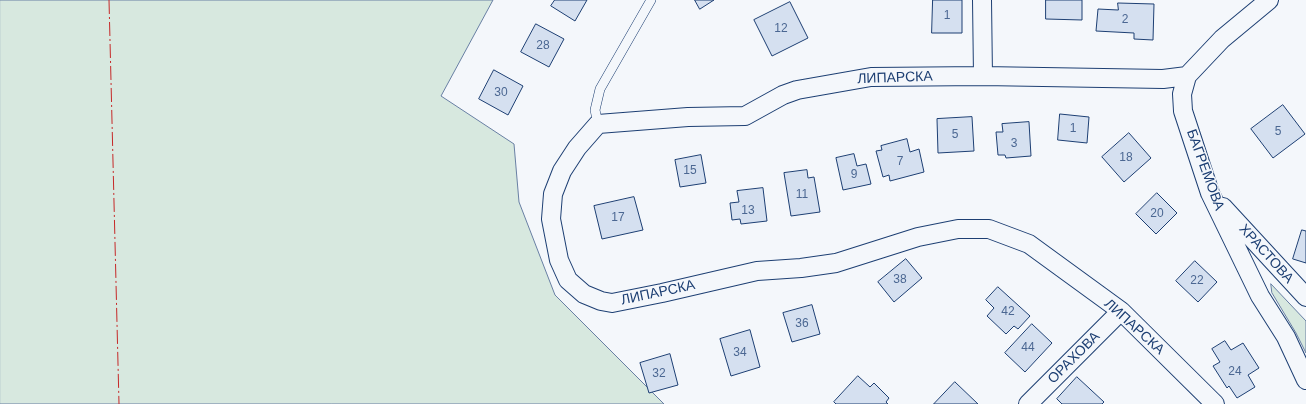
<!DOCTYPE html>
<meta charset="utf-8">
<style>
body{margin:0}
canvas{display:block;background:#f4f7fb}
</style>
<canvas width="1306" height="404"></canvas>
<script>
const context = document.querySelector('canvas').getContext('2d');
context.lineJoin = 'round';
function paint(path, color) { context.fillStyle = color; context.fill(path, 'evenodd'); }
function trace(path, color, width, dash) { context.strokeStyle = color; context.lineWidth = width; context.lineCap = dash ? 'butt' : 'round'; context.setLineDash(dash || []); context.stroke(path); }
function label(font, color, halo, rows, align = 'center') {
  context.font = font + ' Arial,sans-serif'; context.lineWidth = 3; context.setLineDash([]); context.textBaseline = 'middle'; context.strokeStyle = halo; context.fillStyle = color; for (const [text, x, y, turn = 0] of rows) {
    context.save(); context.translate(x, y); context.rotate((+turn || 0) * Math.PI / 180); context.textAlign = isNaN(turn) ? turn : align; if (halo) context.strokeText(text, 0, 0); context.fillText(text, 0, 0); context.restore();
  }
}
const green = new Path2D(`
 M0,0H493L441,96L514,144L519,202L555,295L664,404H0Z
 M1271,284L1306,321V353L1296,333L1272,293Z`);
paint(green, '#d7e8df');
trace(green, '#687fa3', 1);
const building = new Path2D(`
 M555,0H587L575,21L551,6Z
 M695,0H714L700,9Z
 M933,0H962V33H932Z
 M1046,0H1082V20L1046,19Z
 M790,2L808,38L772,56L754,20Z
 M1118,3L1154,4L1153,40L1134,39V33L1096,31L1098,9L1118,10Z
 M536,24L564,39L549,67L521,52Z
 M494,70L523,86L508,115L479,99Z
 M1283,105L1305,134L1273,158L1251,129Z
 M1060,114L1089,117L1087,143L1058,140Z
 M972,117L974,151L938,153L937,119Z
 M1029,122L1031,156L1006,158L1005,155H998L996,132H1003L1002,124Z
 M1129,133L1151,158L1124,182L1102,157Z
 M907,139L910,152L919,149L924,172L890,181L889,175L883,177L876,151L882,150L881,146Z
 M854,154L857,166L866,164L871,184L843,190L836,158Z
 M701,155L706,183L680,187L675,160Z
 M807,170L808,178L814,177L820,212L791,216L784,173Z
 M763,188L767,221L741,224L740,219L732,220L730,203L739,202L737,191Z
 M1157,193L1177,213L1156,234L1136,214Z
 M634,197L643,230L602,239L594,206Z
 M1302,230L1306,231V263L1293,259Z
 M906,259L922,278L894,302L878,282Z
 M1195,261L1217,282L1198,302L1176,281Z
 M998,287L1030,316L1018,329L1014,326L1006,334L987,316L994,308L986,300Z
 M812,305L820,334L792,342L783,313Z
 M1032,324L1052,343L1025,372L1005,353Z
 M750,330L760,367L731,376L720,339Z
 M1225,341L1231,350L1243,343L1259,368L1248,375L1255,387L1237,398L1229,386L1227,388L1213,366L1220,362L1212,349Z
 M670,354L678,385L649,393L640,363Z
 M858,376L870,387L874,383L889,398L886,402L888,404H836L834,402Z
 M1077,377L1104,402L1102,404H1062L1057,399Z
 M955,382L978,404H934Z`);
paint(building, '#d5e0f0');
trace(building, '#1d3f73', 1);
const service = new Path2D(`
 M598,124L595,110L600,89L651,0`);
const minor = new Path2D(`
 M982,0L983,76
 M1269,0L1222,39L1187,76L1182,94L1183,111L1210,193L1260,296L1286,337L1306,380
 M1187,76L1163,79L983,76L871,77L797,90L783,95L745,116L688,117L598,124L577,148L562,171L553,194L551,219L559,260L568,280L584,294L601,301L612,303L662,293L757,271L801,268L836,263L918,237L958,229H989L1029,244L1121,311L1215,404
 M1223,207L1306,297
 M1028,404L1121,311`);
trace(service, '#1d3f73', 10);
trace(minor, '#1d3f73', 20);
trace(service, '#f4f7fb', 9);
trace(minor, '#f4f7fb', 18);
trace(new Path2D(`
 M109,0L119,404`), '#c62828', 1, [14, 3, 2, 3]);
label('12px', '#4b6792', null, [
 ["1",947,16],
 ["2",1125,20],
 ["12",781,29],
 ["28",543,46],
 ["30",501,93],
 ["1",1073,129],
 ["5",1278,132],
 ["5",955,135],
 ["3",1014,144],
 ["18",1126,158],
 ["7",900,162],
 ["15",690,171],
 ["9",854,175],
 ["11",802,195],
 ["13",748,211],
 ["20",1157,214],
 ["17",618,218],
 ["38",900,280],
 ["22",1197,281],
 ["42",1008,312],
 ["36",802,324],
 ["44",1028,348],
 ["34",740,353],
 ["24",1235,372],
 ["32",659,374]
]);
label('14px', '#1d3f73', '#f4f7fb', [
 ["ЛИПАРСКА",895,78,-2],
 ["БАГРЕМОВА",1205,170,70],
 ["ХРАСТОВА",1266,254,48],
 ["ЛИПАРСКА",658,293,-12],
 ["ЛИПАРСКА",1134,327,42],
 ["ОРАХОВА",1074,358,-45]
]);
</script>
